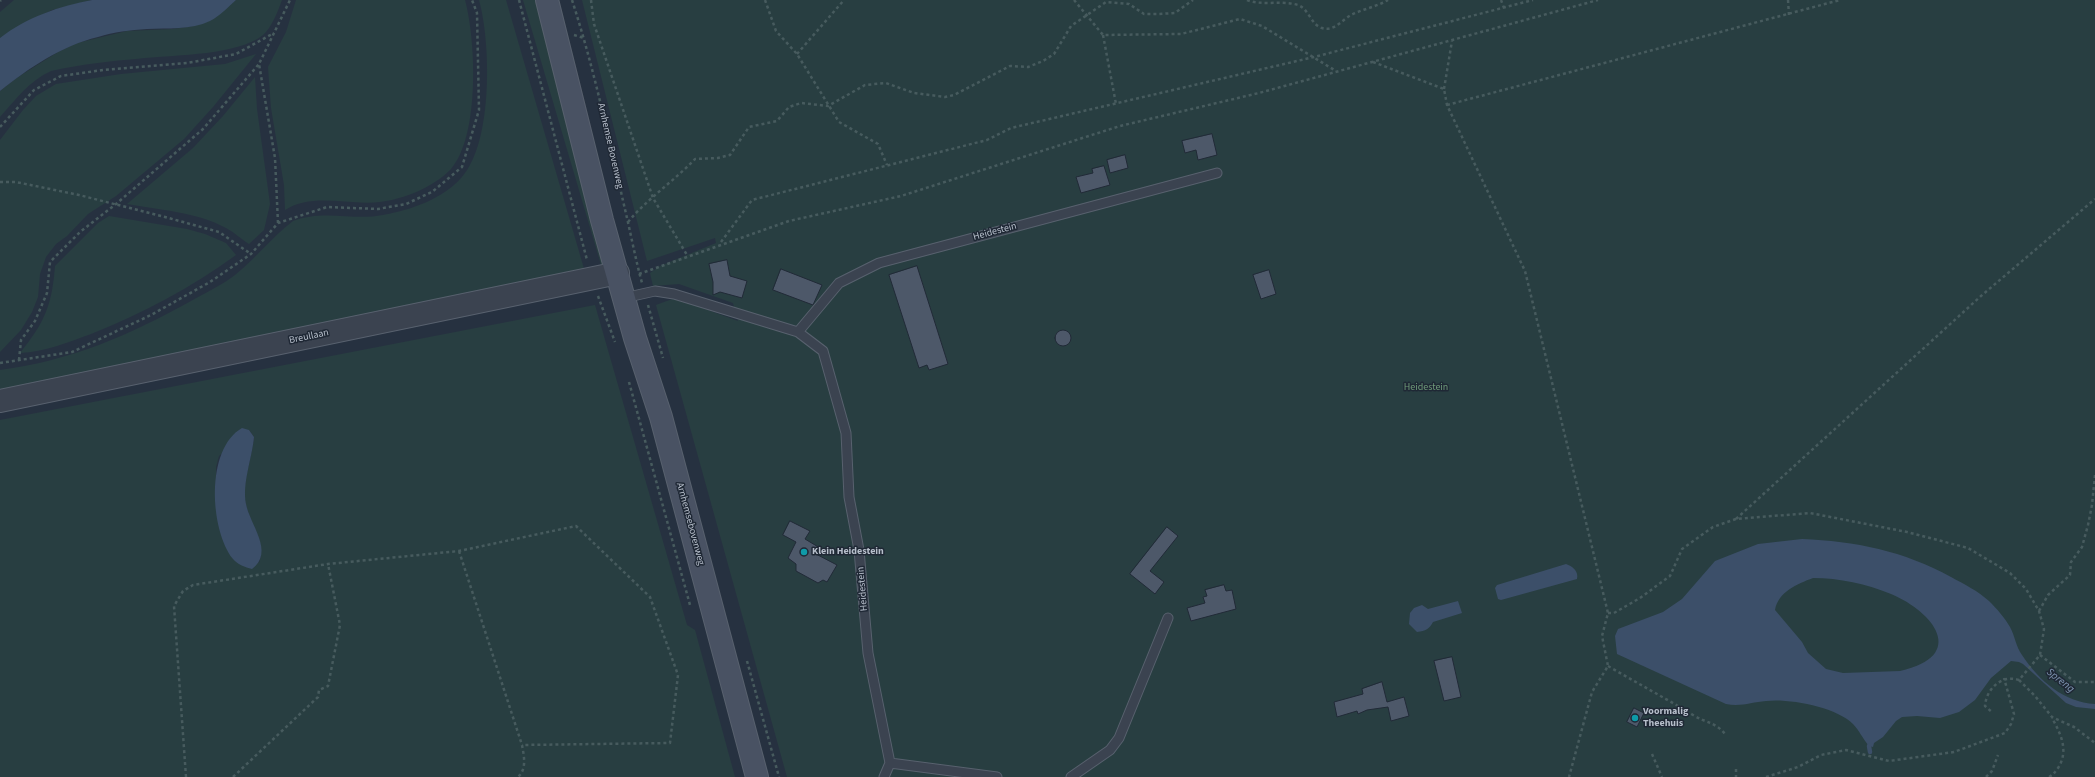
<!DOCTYPE html>
<style>
body{margin:0}
canvas{display:block;background:#263140}
</style>
<canvas width="2095" height="777"></canvas>
<script>
const context = document.querySelector('canvas').getContext('2d');
context.lineJoin = 'round';
function paint(path, color) { context.fillStyle = color; context.fill(path, 'evenodd'); }
function trace(path, color, width, dash) { context.strokeStyle = color; context.lineWidth = width; context.lineCap = dash ? 'butt' : 'round'; context.setLineDash(dash || []); context.stroke(path); }
function label(font, color, halo, rows, align = 'center') {
  context.font = font + ' "Source Sans 3",sans-serif'; context.lineWidth = 3; context.setLineDash([]); context.textBaseline = 'middle'; context.strokeStyle = halo; context.fillStyle = color; for (const [text, x, y, turn = 0] of rows) {
    context.save(); context.translate(x, y); context.rotate((+turn || 0) * Math.PI / 180); context.textAlign = isNaN(turn) ? turn : align; if (halo) context.strokeText(text, 0, 0); context.fillText(text, 0, 0); context.restore();
  }
}
paint(new Path2D(`
 M14,0H92L52,10L0,38V12Z
 M236,0H282C278,11 272,27 263,35C239,55 176,55 145,58C113,61 82,64 51,71C29,81 16,99 0,117V91L15,79L58,52L77,43L127,31L172,29L193,26L209,21Z
 M296,0H465C476,40 480,136 451,169C434,187 404,199 380,202C349,206 313,192 285,210L284,185L271,108L268,67L286,32Z
 M479,0H506L587,279L0,396V370C70,361 130,335 191,301C205,293 222,285 235,275C256,258 272,237 293,221C324,209 353,221 383,215C411,210 443,199 462,177C493,142 491,43 479,0Z
 M523,0H535L613,270L604,275Z
 M582,0H2095V777H787L656,305L675,298L738,321L733,303L679,284L653,286L650,273L660,266L716,243L715,238L647,261Z
 M256,54L213,107L184,139L116,196L88,214L67,236L56,244L46,257L40,274L38,297L32,312L21,330L0,352V140L23,110L36,96L56,84L121,74L225,64Z
 M255,77L257,109L270,204L264,230L249,244C241,239 234,232 226,228C197,212 159,210 127,204L193,148L223,116Z
 M109,216L187,229L205,234L226,243L236,255C191,288 143,313 91,334C69,342 44,352 20,353C45,322 52,305 55,266L98,223Z
 M595,305L687,625L695,630L735,777H0V420ZM249,430L254,437C252,459 241,483 246,505C250,525 267,542 259,563L217,513L216,467L219,456Z`), '#283e41');
paint(new Path2D(`
 M92,0H236C228,7 220,16 210,21C191,30 167,28 147,29C130,30 114,32 98,37C61,46 29,68 0,91V38C27,17 60,6 92,0Z
 M242,428L249,430L254,437C252,459 242,483 246,504C250,525 275,552 252,569C245,567 238,565 233,559C210,530 205,449 242,428Z
 M1802,539C1855,541 1904,551 1951,577C1964,584 1978,591 1989,601C1997,609 2005,618 2010,627C2015,636 2016,647 2022,655C2039,681 2064,702 2095,704V709L2076,707L2066,703L2023,664L2019,662L2011,661L1991,678L1975,700L1959,712L1940,718L1917,716L1902,717L1896,721L1883,737L1874,743L1873,747L1869,746C1863,739 1859,730 1853,724C1837,707 1788,698 1766,701C1752,702 1741,707 1726,704L1617,654L1615,636L1618,629L1663,612L1682,599L1715,561L1758,544ZM1813,578C1839,578 1867,584 1891,594C1934,612 1968,656 1900,671L1843,673L1826,669L1808,653L1802,642L1775,610C1778,592 1797,584 1813,578Z
 M1566,564C1572,566 1579,571 1577,579L1501,600L1498,599L1495,588L1497,585Z
 M1458,601L1462,613L1433,622C1429,629 1426,631 1417,632L1409,624L1410,613L1414,608L1422,605L1428,609Z`), '#3c4f69');
trace(new Path2D(`
 M1869,746L1870,752`), '#3c4f69', 4.5);
const building = new Path2D(`
 M1212,134L1217,155L1198,160L1196,150L1185,153L1182,141Z
 M1125,155L1128,168L1110,173L1107,160Z
 M1104,166L1110,185L1081,193L1076,177L1093,173L1092,169Z
 M727,260L730,276L747,281L742,298L720,292L713,295V282L709,264Z
 M917,266L948,364L929,370L927,365L919,368L889,275Z
 M781,269L822,285L813,305L773,290Z
 M1269,270L1276,294L1261,299L1253,275Z
 M1055 338a8 8 0 1 1 16 0a8 8 0 1 1-16 0Z
 M790,521L810,531L805,539L820,548L816,554L837,565L827,582L823,580L818,583L796,571V564L788,558L796,542L783,535Z
 M1167,527L1178,536L1150,571L1164,582L1155,594L1130,574Z
 M1224,585L1226,591L1232,590L1236,609L1191,621L1187,608L1205,603L1203,597L1207,596L1205,590Z
 M1452,657L1461,697L1444,701L1434,661Z
 M1382,682L1387,702L1404,697L1409,716L1391,721L1388,707L1367,710L1358,714L1357,711L1337,717L1334,702L1363,694L1362,689Z
 M1634,708L1644,713L1637,727L1627,722Z`);
paint(building, '#4d5869');
trace(building, '#212a37', 1);
const service = new Path2D(`
 M624,298L655,291L674,294L798,332L823,351L846,433L849,497L859,550L868,653L890,763L884,777
 M798,332L839,283L879,263L1217,173
 M890,763L997,777
 M1071,777L1110,750L1119,738L1168,618`);
const tertiary = new Path2D(`
 M0,401L618,273`);
const secondary = new Path2D(`
 M547,0L602,220L635,338L661,417L757,777`);
trace(service, '#58616e', 11);
trace(tertiary, '#58616e', 24);
trace(secondary, '#58616e', 24);
trace(new Path2D(`
 M519,0L587,260
 M572,0C595,71 610,145 627,218C632,240 636,261 642,283
 M591,0L594,24L653,198L687,255
 M765,0L776,31L797,54L839,122L878,144L887,165
 M1074,0L1103,35L1181,34L1240,19L1262,26L1336,71
 M1247,0C1261,6 1281,0 1298,5C1309,9 1311,25 1322,28C1334,32 1342,20 1351,15C1363,9 1376,7 1388,0
 M1501,0L1504,8
 M1788,0L1789,15
 M0,1L1,0
 M574,35L584,38
 M1103,35L1116,104
 M797,54L844,0
 M1373,62L1444,89L1447,105L1525,271L1608,613L1602,636L1608,666L1592,692L1569,777
 M1444,89L1452,41
 M1447,105L1840,0
 M0,127L34,90L61,76L103,70L187,63L236,54L274,33
 M0,182H16L79,195L165,217L219,232L251,254
 M628,222C647,199 674,181 695,159L718,158L730,155L749,127L777,121L789,107L801,103L828,106L865,85L886,83L914,93L945,97L954,95L1010,66L1028,67L1043,61L1054,54L1071,26L1106,2L1129,4L1144,14H1158L1175,13L1193,0
 M278,223L275,158L259,64L290,0
 M721,242L752,200L987,140L1011,128L1314,57L1533,0
 M639,274L789,221L901,196L1120,126L1259,93L1598,0
 M598,296L615,342
 M648,305L663,358
 M19,360L21,340L35,321L47,293L50,262L80,232L116,204L203,129L259,64
 M0,363L72,352L151,315L210,282L251,254L278,223L327,207L378,209L406,204L432,192L462,167L479,110L477,13L472,0
 M629,382L690,605
 M1736,519L1981,296L2095,199
 M459,551L522,745C524,756 527,769 518,777
 M2039,611L2048,595L2070,575L2071,562L2082,547L2088,525L2092,505L2095,475
 M1608,613H1614L1640,598L1670,576L1682,549L1713,527L1736,519L1810,513L1907,532L1968,548L2010,573L2026,589L2039,611L2044,629L2040,655L2019,680C2002,674 1986,689 1985,706L1993,713
 M2040,655L2075,682H2095
 M747,661L779,777
 M1608,666C1637,683 1665,698 1693,715C1706,723 1715,722 1725,734
 M2019,680L2035,696L2052,717L2074,727L2095,743
 M1652,754L1662,777
 M1736,769V777
 M186,777L174,606L183,591L193,585L328,564L459,551L576,526L650,597L678,675L670,743L522,745
 M233,777L318,697L319,690L328,686L340,625L328,564
 M1766,777L1798,767L1821,755L1846,750L1889,761L1954,752L2005,733L2011,724L2014,714L2004,678
 M1986,777L1992,771L1998,755
 M2049,777C2053,775 2055,772 2058,768C2069,751 2061,734 2052,718`), '#475b5e', 2.5, [3, 3]);
trace(service, '#3b4350', 9);
trace(tertiary, '#3b4350', 22);
trace(secondary, '#495263', 22);
for (const [x, y, r, color] of [
 [804,552,4,"#0f9aa8"],
 [1635,718,4,"#0f9aa8"]
]) { const dot = new Path2D(); dot.arc(x, y, r, 0, 2 * Math.PI); context.fillStyle = color; context.fill(dot); trace(dot, '#1f2835', 1.5); }
label('10px', '#b7bfcb', '#1f2835', [
 ["Arnhemse Bovenweg",610,146,77],
 ["Heidestein",995,232,-15],
 ["Breullaan",309,337,-12],
 ["Arnhemsebovenweg",690,524,75],
 ["Heidestein",863,589,-95]
]);
label('10px', '#6f9b79', '#1f2835', [
 ["Heidestein",1426,388]
]);
label('bold 10px', '#b7bfcb', '#1f2835', [
 ["Klein Heidestein",812,552],
 ["Voormalig",1643,712],
 ["Theehuis",1643,724]
], 'left');
label('italic 11px', '#7f95b1', '#1f2835', [
 ["Spreng",2060,681,38]
]);
</script>
